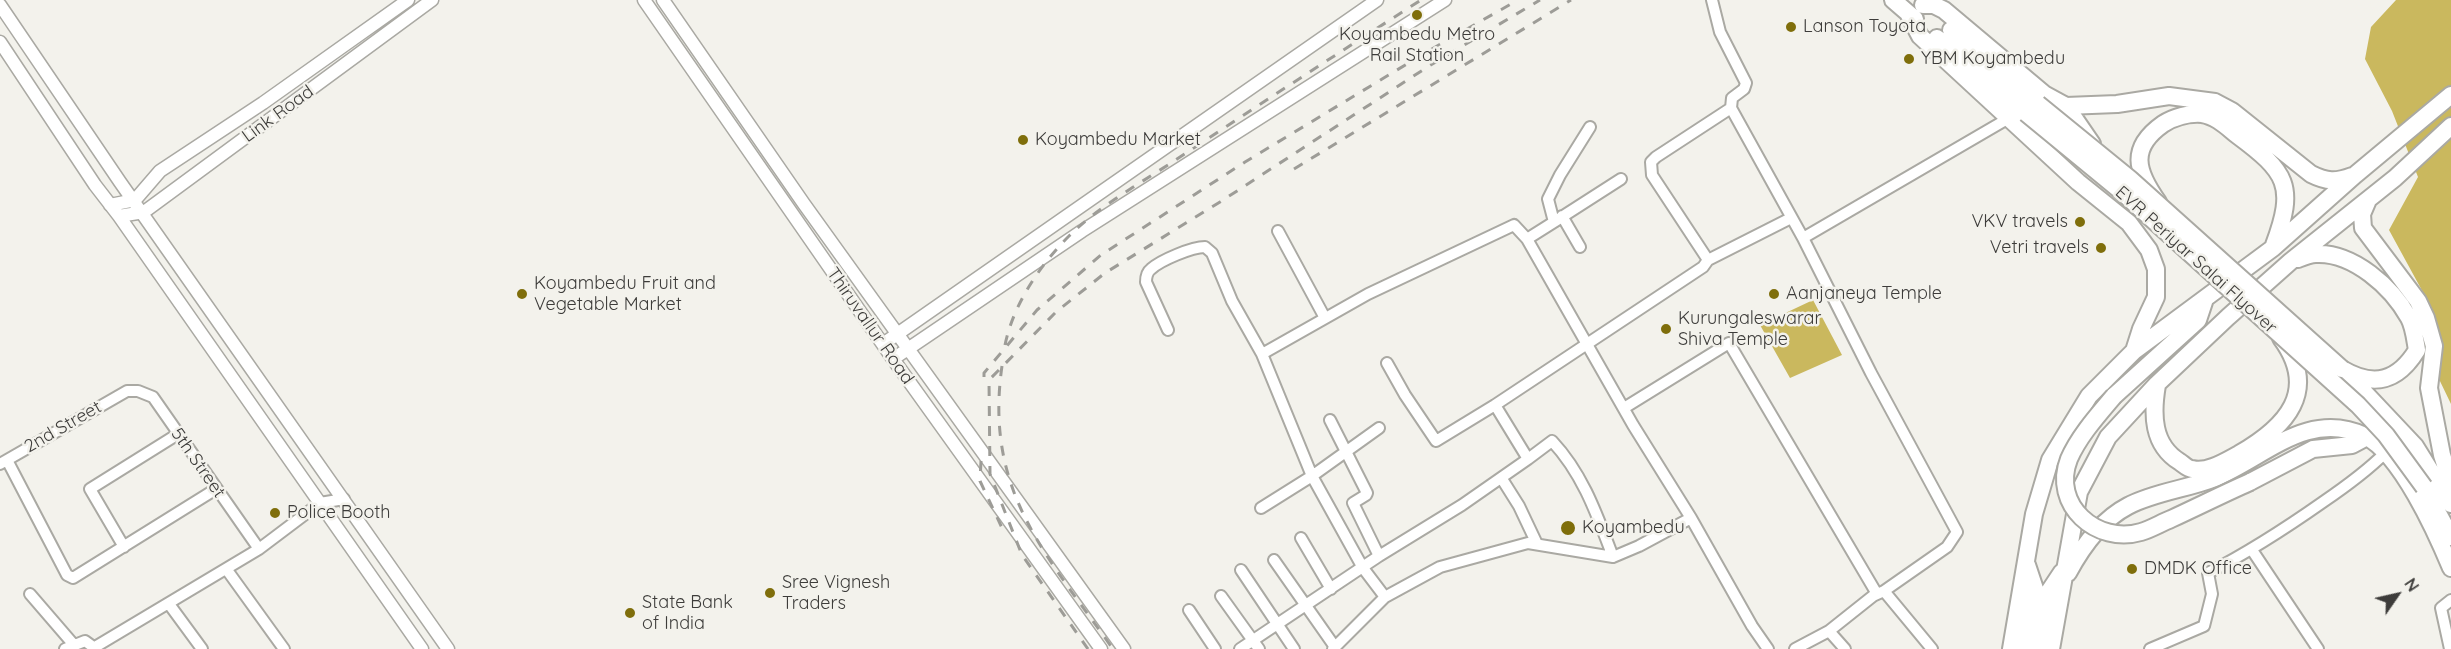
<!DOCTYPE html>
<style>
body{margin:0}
#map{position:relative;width:2451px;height:649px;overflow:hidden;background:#f3f2ec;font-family:Quicksand,sans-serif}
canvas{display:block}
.north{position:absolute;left:2367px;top:565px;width:60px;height:60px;-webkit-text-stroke:4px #f3f2ec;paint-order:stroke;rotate:56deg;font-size:16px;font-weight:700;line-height:24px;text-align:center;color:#3d3c3a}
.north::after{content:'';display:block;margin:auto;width:21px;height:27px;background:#3d3c3a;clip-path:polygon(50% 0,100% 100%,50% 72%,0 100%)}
</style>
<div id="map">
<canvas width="2451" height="649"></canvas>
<div class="north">N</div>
</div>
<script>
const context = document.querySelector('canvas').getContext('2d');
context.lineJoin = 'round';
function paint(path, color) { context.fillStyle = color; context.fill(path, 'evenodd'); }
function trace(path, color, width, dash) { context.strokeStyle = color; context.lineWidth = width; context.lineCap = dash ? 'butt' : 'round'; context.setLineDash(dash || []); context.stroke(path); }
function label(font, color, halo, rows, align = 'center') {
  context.font = font + ' Quicksand,sans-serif'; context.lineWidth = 5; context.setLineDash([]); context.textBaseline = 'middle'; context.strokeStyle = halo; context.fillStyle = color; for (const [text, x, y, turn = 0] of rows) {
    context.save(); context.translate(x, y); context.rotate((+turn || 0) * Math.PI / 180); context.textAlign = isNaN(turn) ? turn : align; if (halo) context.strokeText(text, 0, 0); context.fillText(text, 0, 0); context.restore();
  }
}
paint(new Path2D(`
 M2396,0H2451V404L2438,377L2431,307L2389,230L2418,177L2392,111L2365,59L2371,27Z
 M1813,300L1842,355L1790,378L1760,325Z`), '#cab85e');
const minor = new Path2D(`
 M1712,0L1720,32L1746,83L1744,89L1732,98L1731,108L1803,238L1871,373L1957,532L1947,547L1884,591L1873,596L1829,631L1795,649
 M1562,216L1580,247
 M1554,222L1621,179
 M1278,231L1325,318
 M1803,238L2009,118
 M1527,239L1554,222L1548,199L1560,175L1590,127
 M1708,260L1652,175L1651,162L1656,157L1731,108
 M1168,330L1146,282C1146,276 1147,272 1151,269C1161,260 1192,247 1205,247L1212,253L1232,301L1262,354L1312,476L1363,568L1385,597
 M1262,354L1368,294L1514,225L1527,239L1633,425L1691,518L1639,546L1613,557L1528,543L1440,567L1385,597L1333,649
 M1387,363L1405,395L1436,441L1495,405
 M1624,408L1729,343L1877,594
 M1330,420L1367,493L1366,495L1353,503L1379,556
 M7,460L67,575L73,578L216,489
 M0,464L127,391H138L153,397L259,549
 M1502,479L1519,506L1537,544
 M1261,508L1312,476L1379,428
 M1691,518L1752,626L1768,649
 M1301,538L1331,589
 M124,547L90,489L178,434
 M2252,550L2318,649
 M1613,557C1597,515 1583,474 1552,441L1528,459L1495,405L1703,267L1708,260L1791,218
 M1274,560L1335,647
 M227,570L284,649
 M1241,570L1294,649
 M1884,591L1932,649
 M30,594L74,645
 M1221,596L1259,649
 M169,604L202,649
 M1189,610L1215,649
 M1829,631L1845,649
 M95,647L259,549L320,503L344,499
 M65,649L85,641L96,649
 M1240,649L1379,556L1462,505L1528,459
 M2150,649L2204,626L2212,594L2208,573C2249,552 2286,528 2323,502C2345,487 2366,472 2385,453
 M2450,649L2441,608L2451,600`);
const tertiary = new Path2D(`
 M644,0L893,359L1101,649
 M663,0L804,204L1124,649
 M0,5L120,182L448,649
 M0,42L95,185L119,216L422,649
 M110,205L135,200L160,171L263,103L408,0
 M119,216L144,212L432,0
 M883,344L1377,0
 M893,359L1082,231L1445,0`);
const primary = new Path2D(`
 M1893,0L1915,19
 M1923,5H1934L1944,10L2044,94L2066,106L2092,144
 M1908,13L1920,36L2078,182L2129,223L2149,250L2156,269V297L2141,329L2134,351
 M1951,30L2038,104
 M1937,38L2026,113
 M2066,106L2117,104L2169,96L2215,102L2232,111L2311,174C2327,182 2336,182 2352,176
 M2368,200L2362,214L2363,228L2418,301L2426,318L2434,346L2429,388L2442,455L2451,483
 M2158,202C2136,171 2129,148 2163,124C2174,117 2189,113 2202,114C2216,116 2227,127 2237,135C2287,172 2296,186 2274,245
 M2298,259C2303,257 2310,254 2316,254C2353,252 2392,287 2409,318C2414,327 2415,339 2417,350C2398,381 2374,388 2342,369
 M2349,376L2415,446L2451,504
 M2157,385C2152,414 2152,445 2180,462C2183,464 2188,469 2192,469C2207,473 2226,461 2239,454C2286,427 2320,391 2281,338
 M2114,396L2198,320L2205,299
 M2250,482L2313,449L2352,445L2367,437
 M2424,487L2451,537
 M2068,573C2082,547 2101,520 2128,506C2155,492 2187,489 2215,478C2265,457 2308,409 2365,436C2401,454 2436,532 2451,568
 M2011,649L2034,514L2050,460L2089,396L2134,351L2273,248L2355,175L2451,95
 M2026,649L2035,589L2027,565
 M2039,649L2048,593L2062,572
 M2051,649L2079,492L2108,437L2157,384L2228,317L2291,261L2395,178L2451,126`);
trace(minor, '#aaa9a3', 14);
trace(tertiary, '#aaa9a3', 15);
trace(primary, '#aaa9a3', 20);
trace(minor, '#fff', 10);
trace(tertiary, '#fff', 12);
trace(primary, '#fff', 16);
trace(new Path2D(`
 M1294,169L1571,0
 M1005,345C1013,305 1040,265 1069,236C1100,205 1143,182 1180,157C1260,104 1340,52 1421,0
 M1002,366C984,491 1046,554 1113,649
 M984,377V373L1037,310L1101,255L1245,162L1430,50L1518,0
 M981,461L980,481L1003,530
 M1088,649L1022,555L990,474L989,380L1056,312L1105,273L1220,202L1429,66L1540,0`), '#9d9c97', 3, [10, 10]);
const primaryBridge = new Path2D(`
 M2038,104L2130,179L2342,369
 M2026,113L2121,191L2358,405L2386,435L2424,487
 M2114,396C2098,415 2079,436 2069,459C2051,505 2097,545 2141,532C2151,529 2161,523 2171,519C2197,507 2223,494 2250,482`);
trace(primaryBridge, '#aaa9a3', 20, []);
trace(primaryBridge, '#fff', 16);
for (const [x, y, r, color] of [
 [1417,15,6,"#7f6e0b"],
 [1791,27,6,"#7f6e0b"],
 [1909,59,6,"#7f6e0b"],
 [1023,140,6,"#7f6e0b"],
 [2080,222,6,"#7f6e0b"],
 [2101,248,6,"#7f6e0b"],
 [522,294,6,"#7f6e0b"],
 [1774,294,6,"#7f6e0b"],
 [1666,329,6,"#7f6e0b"],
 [275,513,6,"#7f6e0b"],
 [1568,528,8,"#7f6e0b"],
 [2132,569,6,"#7f6e0b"],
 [770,593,6,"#7f6e0b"],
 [630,613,6,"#7f6e0b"]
]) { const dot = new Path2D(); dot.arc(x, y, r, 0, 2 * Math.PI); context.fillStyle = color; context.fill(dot); trace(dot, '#f3f2ec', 2); }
label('18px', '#3d3c3a', '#f3f2ec', [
 ["Lanson Toyota",1803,27],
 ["Koyambedu Metro",1417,35,"center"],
 ["Rail Station",1417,56,"center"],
 ["YBM Koyambedu",1921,59],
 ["Koyambedu Market",1035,140],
 ["VKV travels",2068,222,"right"],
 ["Vetri travels",2089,248,"right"],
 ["Koyambedu Fruit and",534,284],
 ["Vegetable Market",534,305],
 ["Aanjaneya Temple",1786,294],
 ["Kurungaleswarar",1678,319],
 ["Shiva Temple",1678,340],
 ["Police Booth",287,513],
 ["Koyambedu",1582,528],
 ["DMDK Office",2144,569],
 ["Sree Vignesh",782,583],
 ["Traders",782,604],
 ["State Bank",642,603],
 ["of India",642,624]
], 'left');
label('18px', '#3d3c3a', '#f3f2ec', [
 ["Link Road",278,114,-36],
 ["EVR Periyar Salai Flyover",2196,260,42],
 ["Thiruvallur Road",870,326,55],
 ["2nd Street",63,427,-30],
 ["5th Street",198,463,55]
]);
</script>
